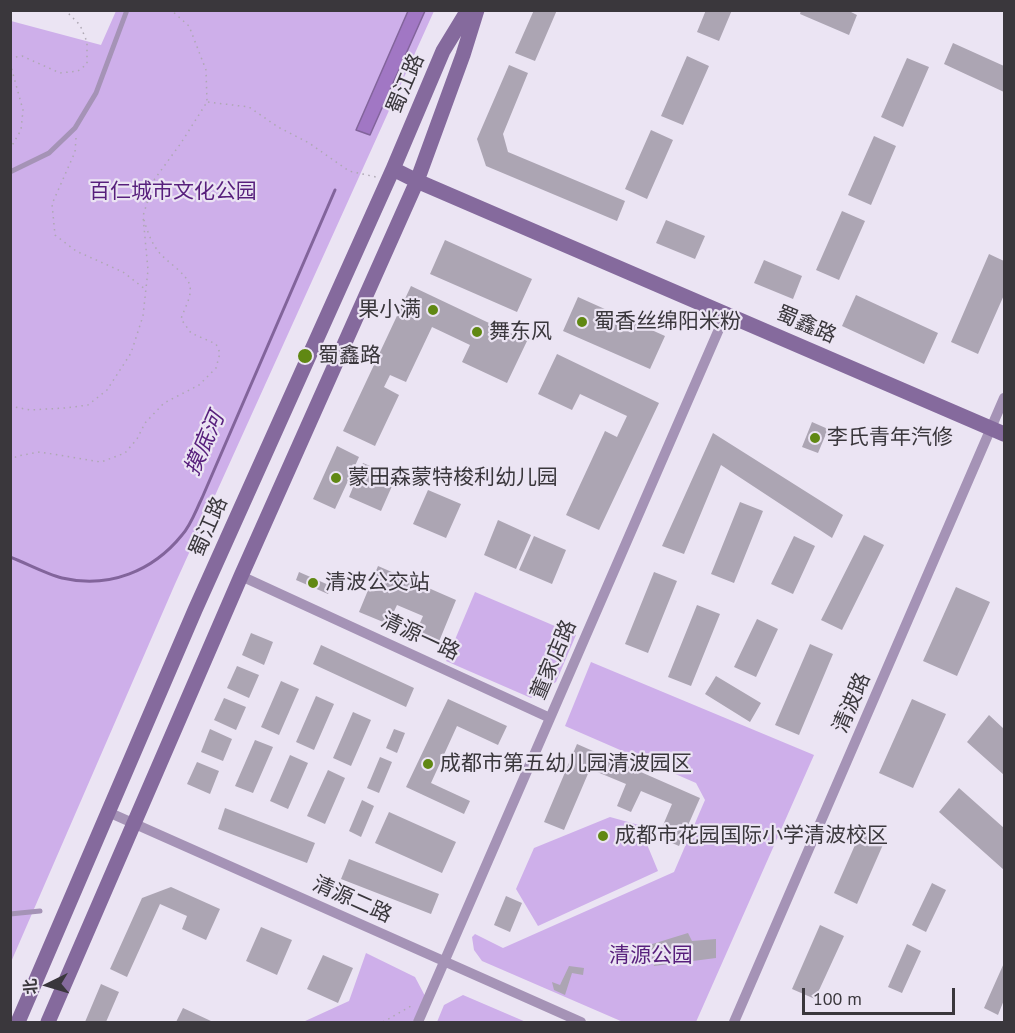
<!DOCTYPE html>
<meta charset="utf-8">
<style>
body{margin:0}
#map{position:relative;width:1015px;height:1033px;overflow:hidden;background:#ebe4f3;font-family:"PT Sans","Noto Sans SC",sans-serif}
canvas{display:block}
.frame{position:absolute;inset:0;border:12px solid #3a373c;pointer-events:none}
.north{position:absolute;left:18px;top:955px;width:60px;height:60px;-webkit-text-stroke:4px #ebe4f3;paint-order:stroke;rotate:265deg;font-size:16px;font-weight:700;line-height:24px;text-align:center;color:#3a373c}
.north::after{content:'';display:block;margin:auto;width:21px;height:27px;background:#3a373c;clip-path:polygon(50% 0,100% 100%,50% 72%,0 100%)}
.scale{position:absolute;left:802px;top:988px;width:153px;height:27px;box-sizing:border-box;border:3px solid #3a373c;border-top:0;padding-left:8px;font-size:18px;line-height:21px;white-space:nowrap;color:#3a373c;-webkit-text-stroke:4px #ebe4f3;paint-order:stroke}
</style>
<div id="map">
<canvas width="1015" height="1033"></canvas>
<div class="frame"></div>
<div class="north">北</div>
<div class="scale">100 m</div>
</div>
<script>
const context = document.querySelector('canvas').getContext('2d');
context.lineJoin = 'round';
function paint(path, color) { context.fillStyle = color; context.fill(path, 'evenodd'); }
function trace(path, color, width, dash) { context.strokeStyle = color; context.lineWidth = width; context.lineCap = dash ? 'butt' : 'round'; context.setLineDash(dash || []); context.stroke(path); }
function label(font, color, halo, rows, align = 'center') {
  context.font = font + ' "PT Sans","Noto Sans SC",sans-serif'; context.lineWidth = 4.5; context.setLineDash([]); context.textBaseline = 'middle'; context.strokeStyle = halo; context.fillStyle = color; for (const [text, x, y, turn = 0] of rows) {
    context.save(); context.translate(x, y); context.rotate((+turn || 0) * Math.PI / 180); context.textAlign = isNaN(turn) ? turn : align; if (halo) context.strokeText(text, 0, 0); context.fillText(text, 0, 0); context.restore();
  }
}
paint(new Path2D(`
 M116,11H434L175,584L11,962V21L101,45Z
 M475,592L576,635L556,682L531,698L446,661Z
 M591,662L814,755L696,1022H623L482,961L474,950L472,937L475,934L503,948L674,872L705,800L696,783L565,726Z
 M610,817L639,825L658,871L538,926L516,889L534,848Z
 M366,953L415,977L425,996L413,1022H303L349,1001Z
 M463,995L526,1022H437L444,1005Z`), '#ceafea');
const water = new Path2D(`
 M408,11H425L370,135L356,130Z`);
paint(water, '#a177c4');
trace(water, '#82649b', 1.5);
trace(new Path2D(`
 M10,557C26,563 46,574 62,578C109,589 153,571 182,535C191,525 196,510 202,498L335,190`), '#82649b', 3);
paint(new Path2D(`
 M534,10H557L535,61L515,53Z
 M706,10H732L719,41L697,32Z
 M801,10H847L857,15L849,35L800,14Z
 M953,43L1004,66V92L944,64Z
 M687,56L709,66L683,125L661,116Z
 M907,58L929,67L903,127L881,117Z
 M509,65L528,73L503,134L508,152L625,201L617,221L486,166L477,139Z
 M651,130L673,140L647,199L625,189Z
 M874,136L896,146L871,205L848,195Z
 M842,211L865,221L839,280L816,270Z
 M666,220L705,236L695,259L656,243Z
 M445,240L532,279L517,312L430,274Z
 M989,254L1004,261V295L978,354L951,342Z
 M764,260L802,276L793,299L754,283Z
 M411,286L527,341L507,383L462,362L470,345L432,327L406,382L390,375L384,387L399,395L375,446L343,431Z
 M856,295L938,333L924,364L842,326Z
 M578,297L665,336L650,369L563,331Z
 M557,354L659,403L599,530L566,515L605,431L617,437L627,416L580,394L572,410L538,394Z
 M812,422L828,429L818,453L802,447Z
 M713,433L843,515L832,538L721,465L684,554L662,546Z
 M337,446L359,457L335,509L313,499Z
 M363,463L396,477L381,511L349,497Z
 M428,490L461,504L446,538L413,524Z
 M740,502L763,511L734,583L711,574Z
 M498,520L531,535L516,569L484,555Z
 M864,535L884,545L842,630L821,620Z
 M534,536L566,550L552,584L519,570Z
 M794,536L815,546L793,594L771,584Z
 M378,566L456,600L438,644L415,634L423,616L397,605L388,624L359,612Z
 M299,572L331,586L328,594L296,580Z
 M654,572L677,581L648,653L625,644Z
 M956,587L990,602L957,676L923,661Z
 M697,605L720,614L691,686L668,677Z
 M757,619L778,629L756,677L734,667Z
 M251,633L273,642L264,665L242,655Z
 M810,644L833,654L799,735L775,725Z
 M321,645L414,688L406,707L313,664Z
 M237,666L259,675L249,698L227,688Z
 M716,676L761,703L750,722L705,694Z
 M281,681L299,689L279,735L261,727Z
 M316,696L334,704L314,750L296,742Z
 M224,698L246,707L236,730L214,720Z
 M448,699L507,726L498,745L457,726L431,783L470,801L464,814L406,787Z
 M912,699L946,714L913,788L879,773Z
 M353,712L371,720L351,766L333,758Z
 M989,715L1004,729V775L967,742Z
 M210,729L232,739L223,761L201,752Z
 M394,729L405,733L397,753L386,748Z
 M255,740L273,747L253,793L235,786Z
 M577,744L700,798L679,846L658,837L672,804L641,791L631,812L617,806L626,784L590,769L564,830L544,822Z
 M290,755L308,763L288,809L270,801Z
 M380,757L392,762L379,793L367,788Z
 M197,762L219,771L210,794L187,784Z
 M328,770L345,778L325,824L307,816Z
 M959,788L1004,828V870L939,812Z
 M362,800L374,806L361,837L349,831Z
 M225,808L315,843L307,863L218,829Z
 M389,812L456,842L442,873L375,843Z
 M862,829L885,840L857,904L834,893Z
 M349,859L439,894L431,914L341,879Z
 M932,883L946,890L926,932L912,925Z
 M171,887L220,909L206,940L182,929L187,916L160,904L127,977L110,969L142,898Z
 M506,896L522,903L510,932L494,925Z
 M820,925L844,936L815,999L792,989Z
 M261,927L292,940L277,975L246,961Z
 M688,933L692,941L716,939V958L654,966L649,945Z
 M907,944L921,951L902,993L888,987Z
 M323,955L353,968L338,1003L307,989Z
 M1004,963V1000L998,1015L984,1008Z
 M569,966L584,968L583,975L572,973L565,995L554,990L552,982L560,985Z
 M101,984L119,992L106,1022H85Z
 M183,1008L211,1021L210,1022H176Z`), '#aca5b3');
trace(new Path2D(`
 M10,58L22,56L60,73L78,71L87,64V42L80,25L65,10
 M10,63L23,110L21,130L10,149
 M208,102L249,107L278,127L309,143L349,171L376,177
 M76,138L75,152L52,204L55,235L76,251L123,272L145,289
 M10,406L30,410L65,408L88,405L107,390L131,353L143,316L148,270L143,216L154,180L181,143L207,102L206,70L189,26L171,10
 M10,461L17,456L40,452L101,462L125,453L137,439L145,423L164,403L199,385L216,368L220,353L216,344L191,333L181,319C184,309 192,297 190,286C187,273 166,262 158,251C151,242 147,230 144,220
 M383,1022L413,1005`), '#aea8b3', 1.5, [1.5, 4.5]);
trace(new Path2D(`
 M10,172L49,153L75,128L96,93L127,10
 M10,914L40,911`), '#a593b6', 5);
trace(new Path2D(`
 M241,576L550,718
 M108,812L581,1022
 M418,1022L726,313
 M734,1022L1004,398`), '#a593b6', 10);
trace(new Path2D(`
 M393,169L417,181L1004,434
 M18,1022L195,610L393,169L443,51L468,10
 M48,1022L241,576L417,181L463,55L477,10`), '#856a9d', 15);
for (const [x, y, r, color] of [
 [433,310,6,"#608813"],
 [582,322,6,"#608813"],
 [477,332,6,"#608813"],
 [305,356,8,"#608813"],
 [815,438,6,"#608813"],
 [336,478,6,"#608813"],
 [313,583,6,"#608813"],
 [428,764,6,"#608813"],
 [603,836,6,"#608813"]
]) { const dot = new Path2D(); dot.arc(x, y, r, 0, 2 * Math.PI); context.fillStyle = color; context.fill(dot); trace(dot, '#ebe4f3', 2); }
label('21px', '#3a373c', '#ebe4f3', [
 ["蜀江路",406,84,-67],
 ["蜀鑫路",806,325,23],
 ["蜀江路",209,527,-66],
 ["清源一路",420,637,25],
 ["董家店路",554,660,-67],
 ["清波路",852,703,-67],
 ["清源二路",352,900,24]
]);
label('21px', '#571f7c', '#ebe4f3', [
 ["百仁城市文化公园",173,192],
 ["清源公园",651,956]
]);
label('21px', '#3a373c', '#ebe4f3', [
 ["果小满",421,310,"right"],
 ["蜀香丝绵阳米粉",594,322],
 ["舞东风",489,332],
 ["蜀鑫路",318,356],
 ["李氏青年汽修",827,438],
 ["蒙田森蒙特梭利幼儿园",348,478],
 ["清波公交站",325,583],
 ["成都市第五幼儿园清波园区",440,764],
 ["成都市花园国际小学清波校区",615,836]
], 'left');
label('italic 22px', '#58207d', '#ebe4f3', [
 ["摸底河",205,444,-66]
]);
</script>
